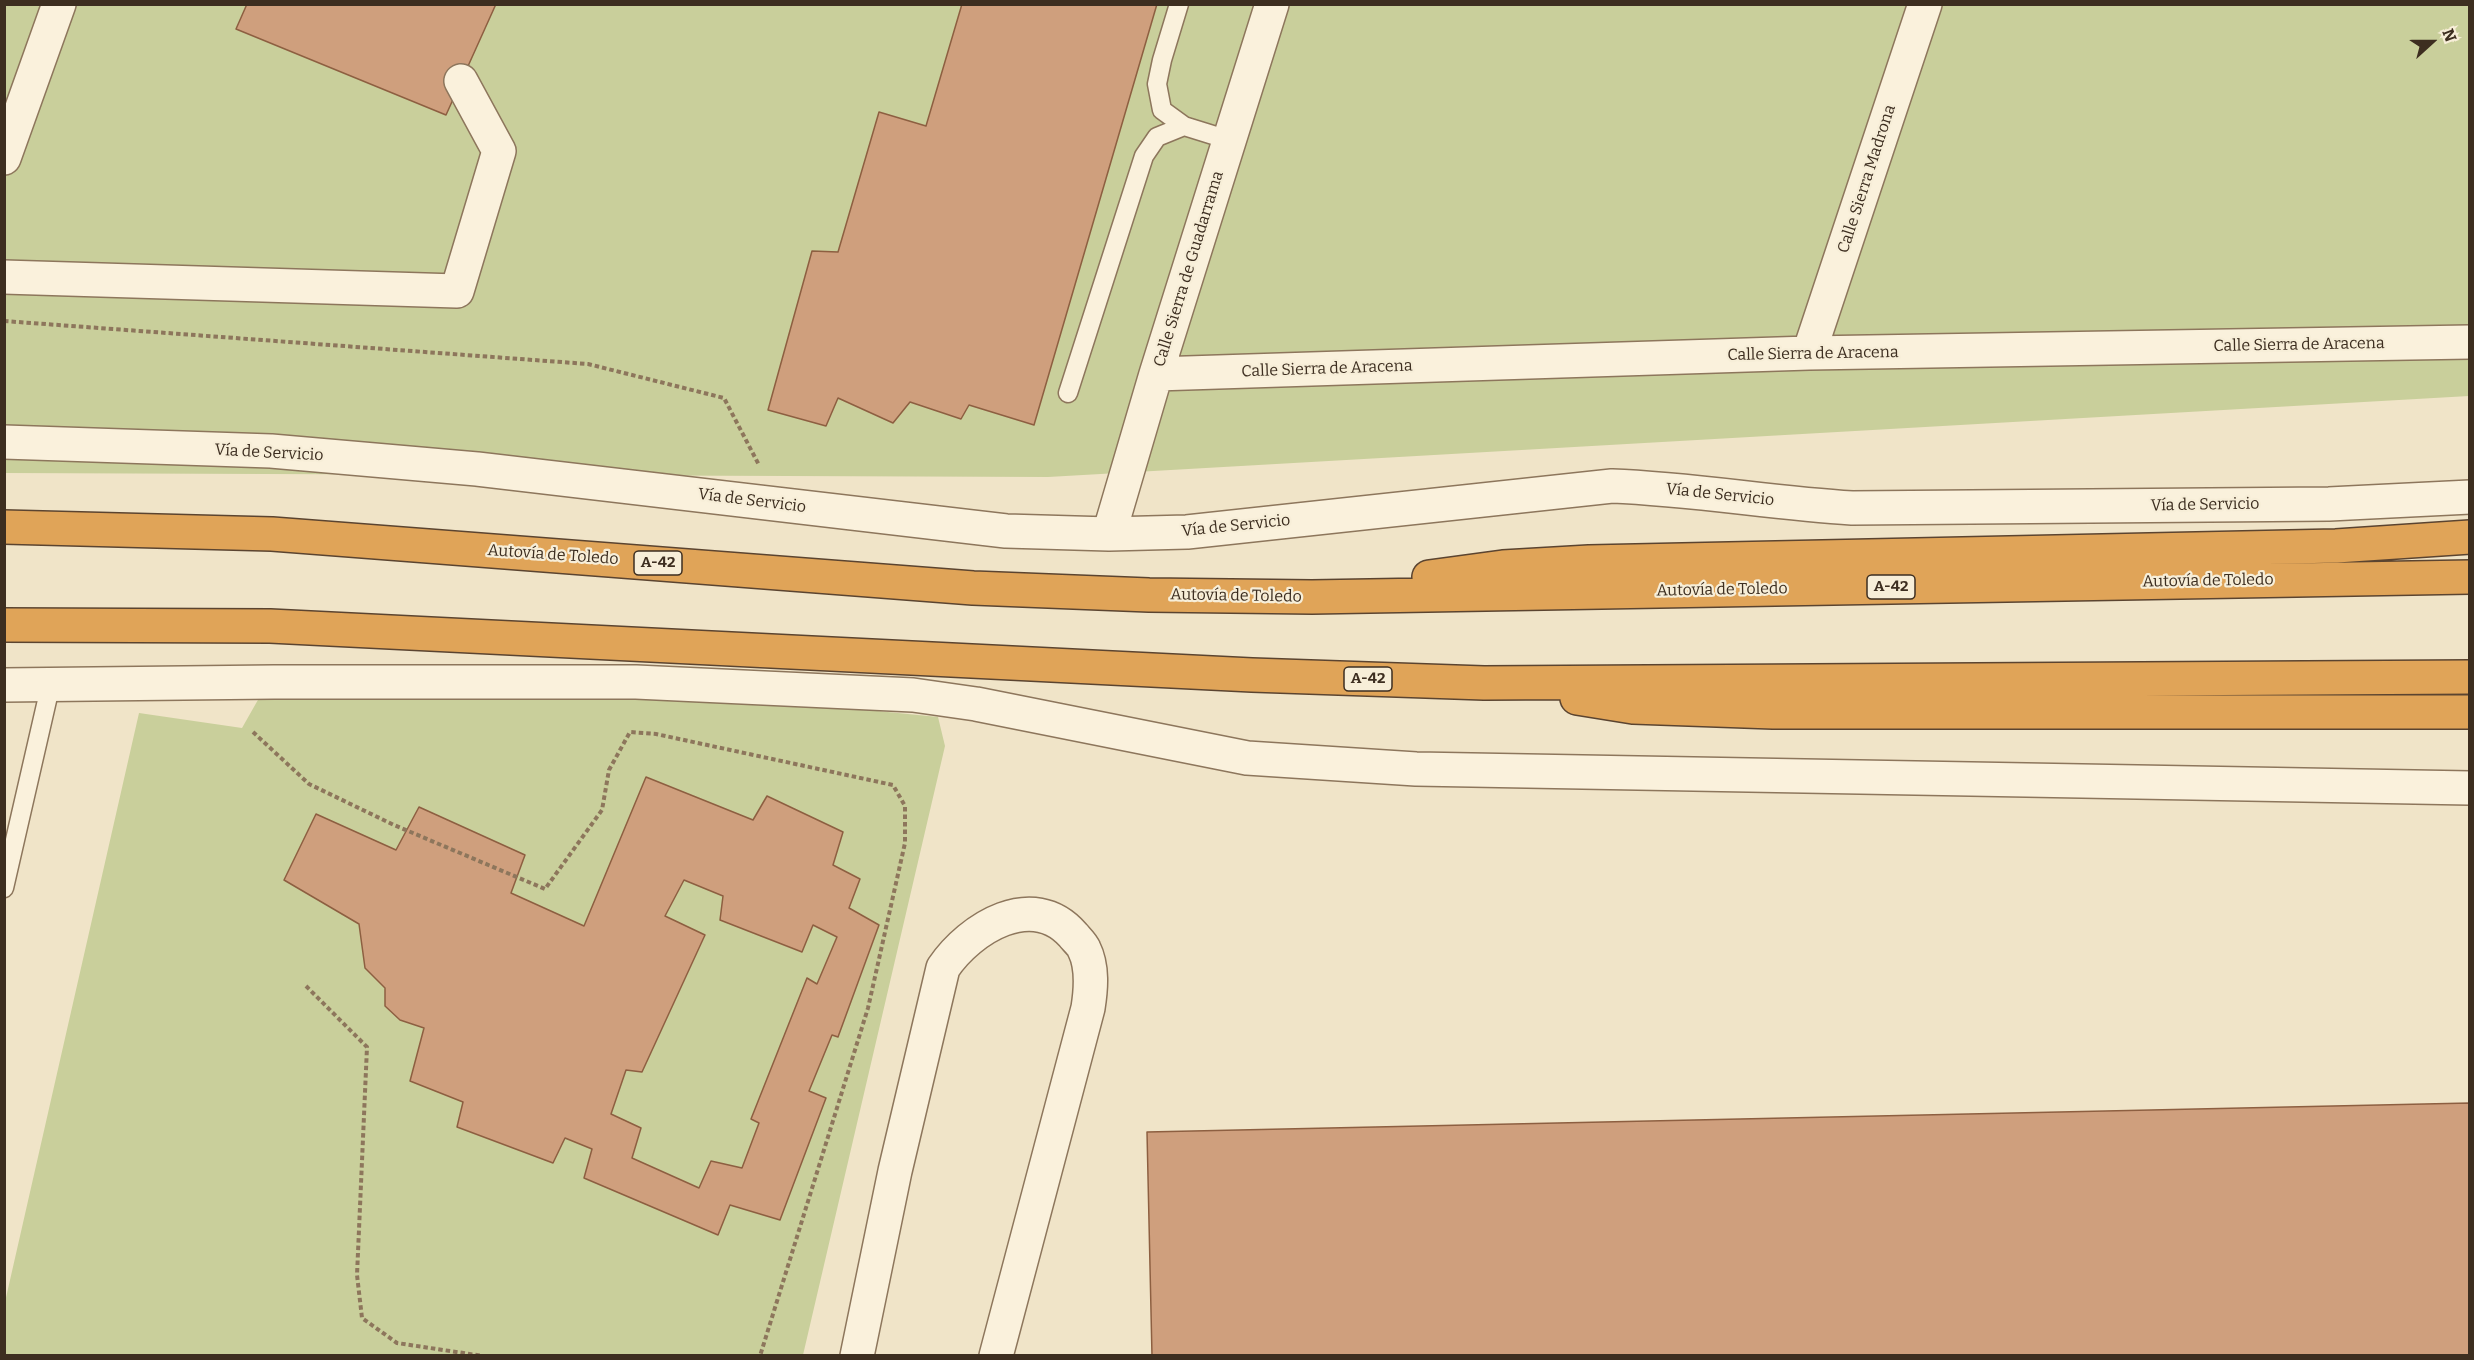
<!DOCTYPE html>
<meta charset="utf-8">
<style>
body{margin:0}
#map{position:relative;width:2474px;height:1360px;overflow:hidden;background:#f0e4c8;font-family:Bitter,serif}
canvas{display:block}
.frame{position:absolute;inset:0;border:6px solid #3d2e20;pointer-events:none}
.north{position:absolute;left:2402px;top:12px;width:60px;height:60px;-webkit-text-stroke:4px #f7eed8;paint-order:stroke;rotate:69deg;font-size:16px;font-weight:700;line-height:24px;text-align:center;color:#3d2e20}
.north::after{content:'';display:block;margin:auto;width:21px;height:27px;background:#3d2e20;clip-path:polygon(50% 0,100% 100%,50% 72%,0 100%)}
</style>
<div id="map">
<canvas width="2474" height="1360"></canvas>
<div class="frame"></div>
<div class="north">N</div>
</div>
<script>
const context = document.querySelector('canvas').getContext('2d');
context.lineJoin = 'round';
function paint(path, color) { context.fillStyle = color; context.fill(path, 'evenodd'); }
function trace(path, color, width, dash) { context.strokeStyle = color; context.lineWidth = width; context.lineCap = dash ? 'butt' : 'round'; context.setLineDash(dash || []); context.stroke(path); }
function label(font, color, halo, rows, align = 'center') {
  context.font = font + ' Bitter,serif'; context.lineWidth = 4.5; context.setLineDash([]); context.textBaseline = 'middle'; context.strokeStyle = halo; context.fillStyle = color; for (const [text, x, y, turn = 0] of rows) {
    context.save(); context.translate(x, y); context.rotate((+turn || 0) * Math.PI / 180); context.textAlign = isNaN(turn) ? turn : align; if (halo) context.strokeText(text, 0, 0); context.fillText(text, 0, 0); context.restore();
  }
}
paint(new Path2D(`
 M5,5H2469V396L1048,477L5,473Z
 M263,691L706,694L938,717L945,746L803,1355L5,1356V1302L139,713L242,728ZM767,796L842,832L833,865L860,879L849,908L879,926L838,1037L832,1035L809,1091L730,1205L718,1235L584,1178L592,1149L565,1138L553,1163L457,1127L463,1102L424,1028L400,1020L385,1006V988L365,968L359,924L284,880L316,814L396,850L419,807L525,855L511,893L584,926L753,820Z
 M684,880L723,896L720,920L801,952L813,925L837,937L817,984L807,979L751,1119L759,1123L742,1168L711,1161L699,1188L632,1158L641,1128L611,1114L626,1070L642,1072L705,936L665,916Z`), '#c9cf9b');
const building = new Path2D(`
 M247,4H496L446,115L236,29Z
 M962,4H1157L1034,425L969,405L961,419L910,402L893,423L838,398L826,426L768,410L812,251L838,252L879,112L926,126Z
 M646,777L753,820L767,796L843,832L833,865L860,879L849,908L879,925L838,1037L832,1035L809,1091L826,1098L780,1220L730,1205L718,1235L584,1178L592,1149L565,1138L553,1163L457,1127L463,1102L410,1081L424,1028L400,1020L385,1006V988L365,968L359,924L284,880L316,814L396,850L419,807L525,855L511,893L584,926ZM684,880L723,896L720,920L802,952L813,925L837,937L817,984L807,978L751,1119L759,1123L742,1168L711,1161L699,1188L632,1158L641,1128L611,1114L626,1070L642,1072L705,935L665,916Z
 M2470,1103V1356H1152L1147,1132Z`);
paint(building, '#cf9f7d');
trace(building, '#8d5f41', 1.5);
const lane = new Path2D(`
 M1179,4L1162,60L1157,84L1162,110L1184,126L1229,140
 M1068,393L1144,156L1157,137L1184,126
 M4,888L51,683`);
const street = new Path2D(`
 M4,158L59,4
 M4,277L457,291L499,151L461,81
 M1809,353L1925,4
 M1156,374L1809,353L2470,342
 M4,442L271,451L477,469L1006,531L1109,534L1187,532L1612,486C1692,489 1772,503 1852,508L2329,504L2470,497
 M1109,534L1156,374L1272,4
 M4,685L274,682H636L913,695L976,704L1247,758L1416,769L2470,788
 M857,1356L895,1171L943,968C970,928 1033,889 1073,935C1076,939 1082,944 1084,949C1093,967 1091,989 1088,1008L996,1356`);
const highway = new Path2D(`
 M4,527L272,534L973,588L1149,595L1312,597L2470,577
 M1429,577L1503,567L1589,562L2336,546L2470,537
 M4,625L270,626L1252,675L1484,683L2470,677
 M1577,698L1633,707L1773,712H2470`);
trace(lane, '#8d765c', 21);
trace(street, '#8d765c', 36);
trace(highway, '#5b4430', 36);
trace(new Path2D(`
 M4,321L588,364L724,398L759,465
 M253,732L309,784L394,825L545,889L602,810L609,770L630,732L656,734L893,785L905,806V843L868,1008L760,1356
 M306,986L367,1047L357,1275L362,1318L397,1343L483,1356`), '#8d765c', 4, [4.5, 3]);
trace(lane, '#faf1dc', 18);
trace(street, '#faf1dc', 33);
trace(highway, '#e0a458', 33);
for (const [x, y, w] of [
 [658,563,48],
 [1891,587,48],
 [1368,679,48]
]) { const box = new Path2D(); box.roundRect(x - w / 2, y - 12, w, 24, 4.5); context.fillStyle = '#f7eed8'; context.fill(box); trace(box, '#3d2e20', 1.5); }
label('bold 15px', '#3d2e20', null, [
 ["A-42",658,563],
 ["A-42",1891,587],
 ["A-42",1368,679]
]);
label('16px', '#3d2e20', '#f7eed8', [
 ["Calle Sierra Madrona",1867,179,-72],
 ["Calle Sierra de Guadarrama",1189,269,-73],
 ["Calle Sierra de Aracena",2299,345,-1],
 ["Calle Sierra de Aracena",1813,354,-1],
 ["Calle Sierra de Aracena",1327,369,-2],
 ["Vía de Servicio",269,453,3],
 ["Vía de Servicio",1720,495,6],
 ["Vía de Servicio",752,501,7],
 ["Vía de Servicio",2205,505,-1],
 ["Vía de Servicio",1236,526,-6],
 ["Autovía de Toledo",553,555,4],
 ["Autovía de Toledo",2208,581,-1],
 ["Autovía de Toledo",1722,590,-1],
 ["Autovía de Toledo",1236,596,1]
]);
</script>
